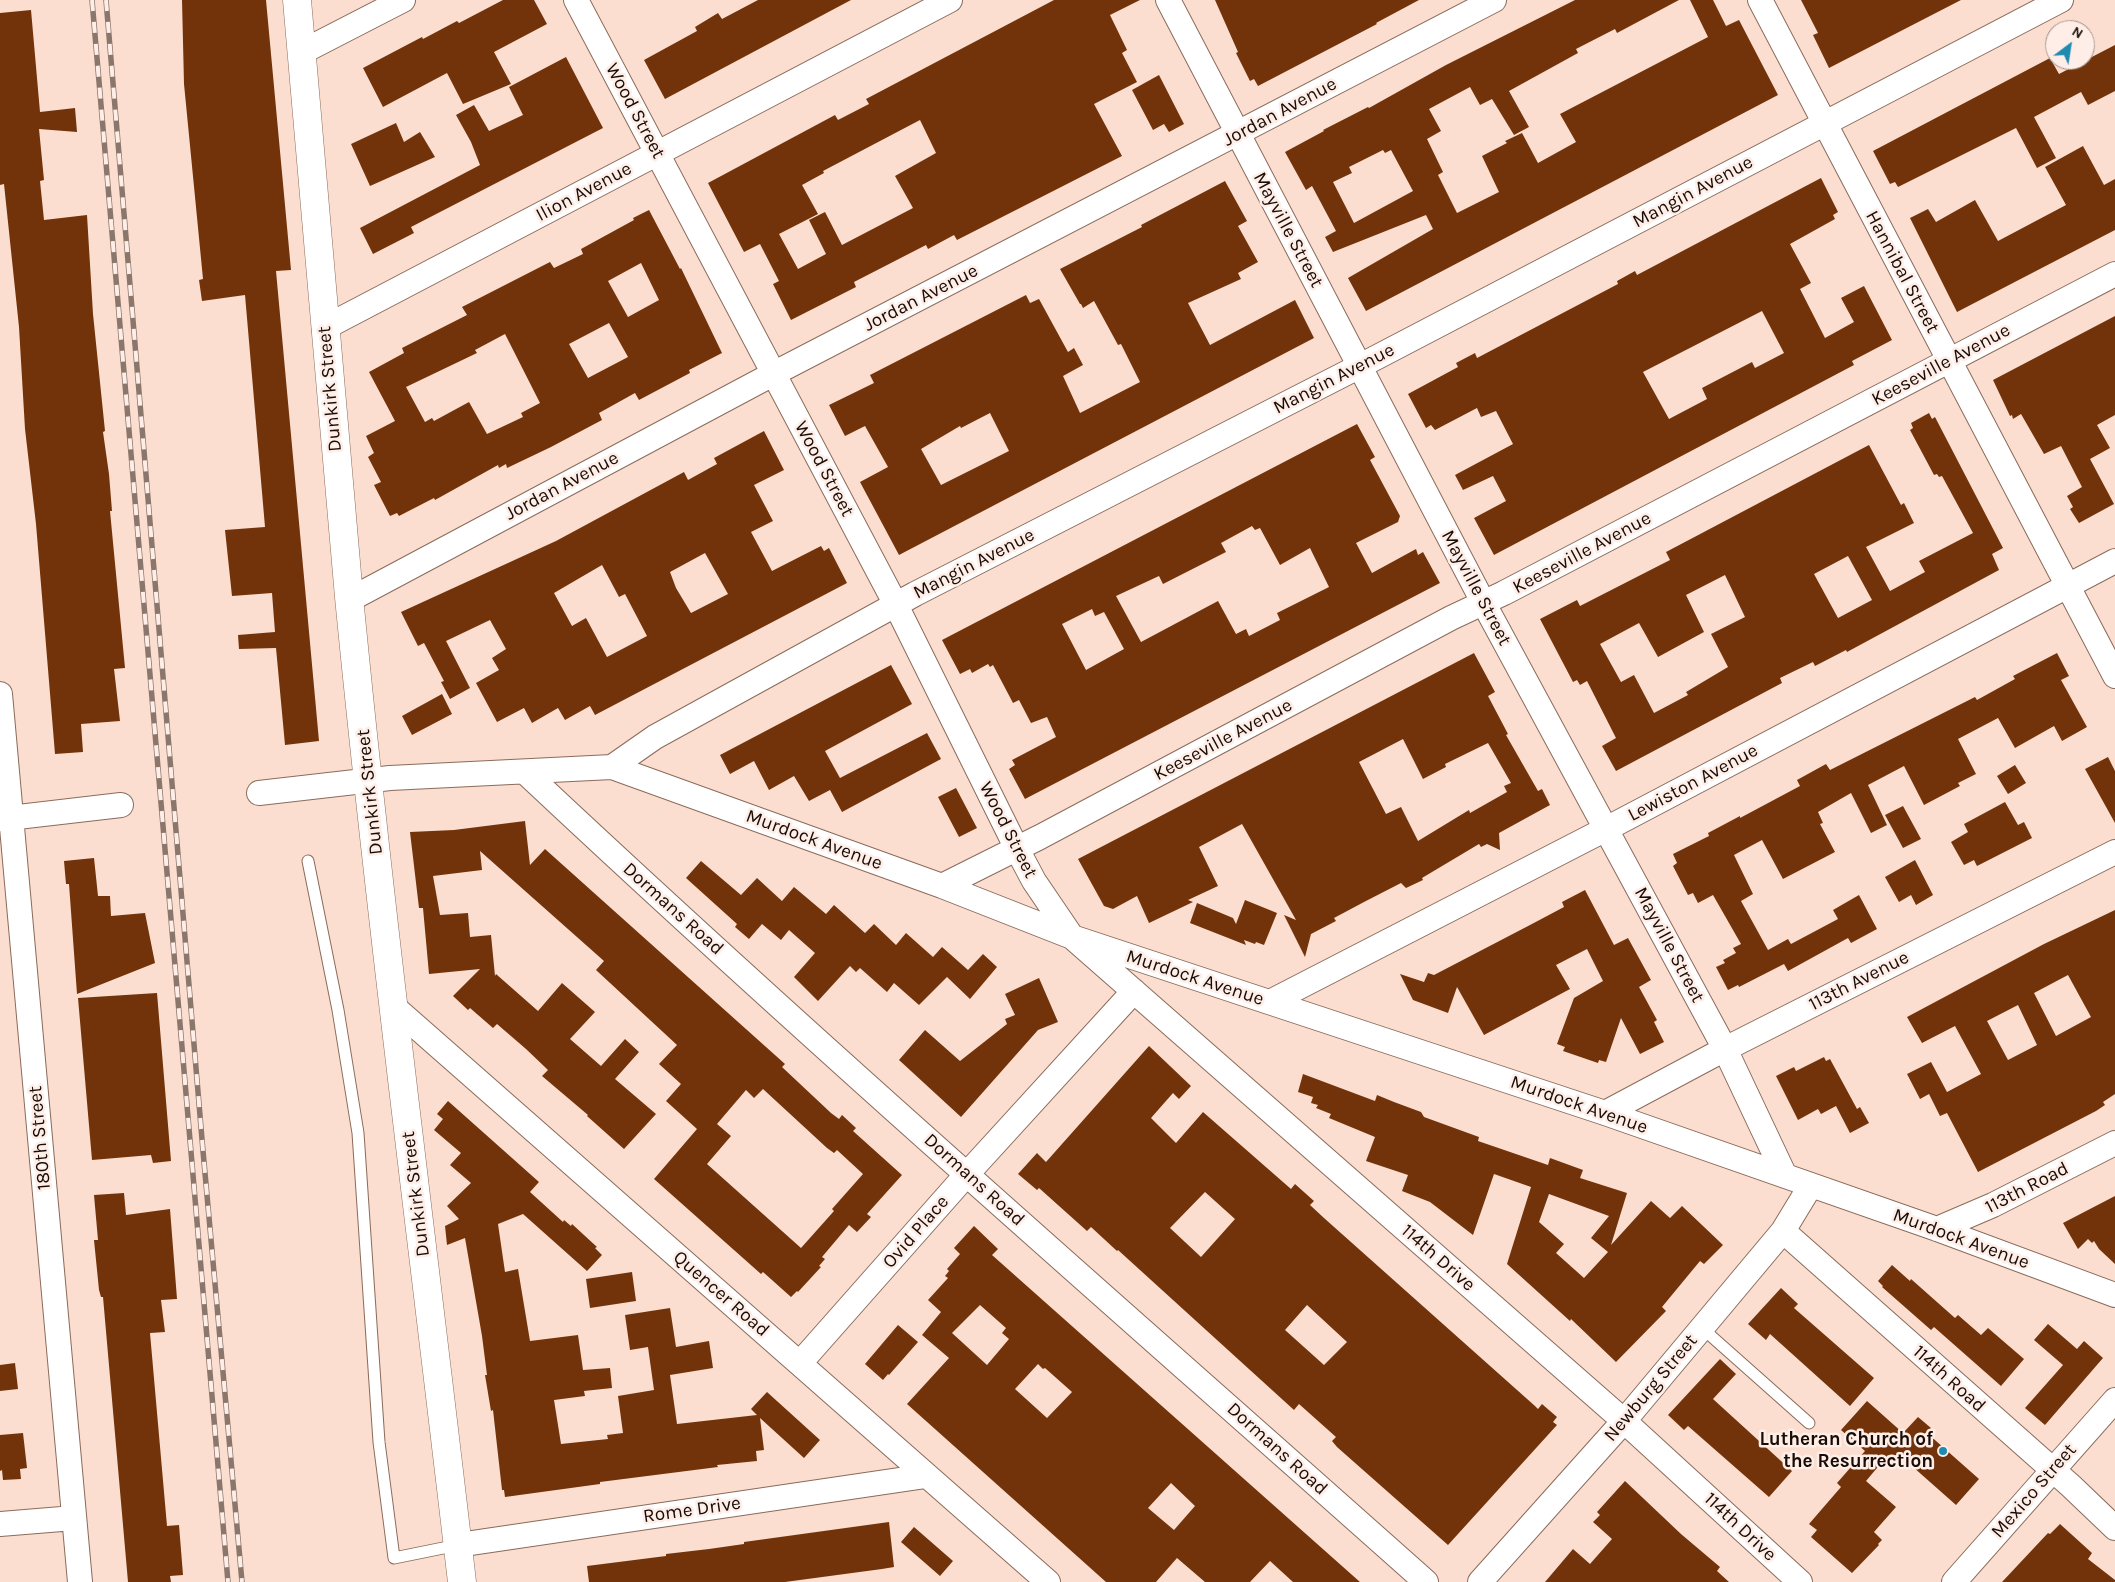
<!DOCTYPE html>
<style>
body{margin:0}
#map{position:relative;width:2115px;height:1582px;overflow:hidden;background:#fbdecf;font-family:Karla,sans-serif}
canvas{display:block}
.north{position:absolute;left:2045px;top:20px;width:50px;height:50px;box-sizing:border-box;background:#feeee7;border:1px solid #a2948d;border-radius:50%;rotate:31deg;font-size:14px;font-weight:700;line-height:20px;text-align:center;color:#180c07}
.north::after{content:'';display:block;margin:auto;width:18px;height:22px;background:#1e8bb1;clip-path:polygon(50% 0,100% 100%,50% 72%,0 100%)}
</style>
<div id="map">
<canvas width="2115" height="1582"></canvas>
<div class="north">N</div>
</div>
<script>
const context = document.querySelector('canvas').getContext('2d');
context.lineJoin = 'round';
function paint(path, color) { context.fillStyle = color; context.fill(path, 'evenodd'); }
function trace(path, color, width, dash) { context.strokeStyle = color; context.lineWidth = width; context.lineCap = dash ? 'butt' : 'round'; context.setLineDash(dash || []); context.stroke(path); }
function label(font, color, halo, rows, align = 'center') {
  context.font = font + ' Karla,sans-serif'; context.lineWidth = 5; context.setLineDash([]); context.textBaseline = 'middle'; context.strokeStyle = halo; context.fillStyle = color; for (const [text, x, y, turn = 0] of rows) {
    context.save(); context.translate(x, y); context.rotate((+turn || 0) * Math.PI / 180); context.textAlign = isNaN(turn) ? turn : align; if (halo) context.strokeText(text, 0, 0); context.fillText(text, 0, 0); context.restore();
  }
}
paint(new Path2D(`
 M182,0H266L291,270L276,271L319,741L285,745L276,648L239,649L238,635L275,632L272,593L232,596L225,530L265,527L245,295L202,301L199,280L203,279L184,84Z
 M503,0H534L547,24L494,52L511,84L463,104L447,73L383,107L363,68L422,37L423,39L457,21L459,23Z
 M758,0H851L665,99L644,60L697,31L695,27L718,13L722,19Z
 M1054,0H1140L1110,15L1127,50L1122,53L1137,82L1094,104L1122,156L957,240L954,235L928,249L926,245L854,282L856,287L791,320L773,284L779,281L760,244L744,252L708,183L835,115L838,120L869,104L866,99ZM920,120L936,153L895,176L913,208L842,245L825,212L809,220L826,254L798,269L779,234L818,214L802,185L824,173L823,171Z
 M1215,0H1419L1376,23L1377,24L1258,86L1254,79L1250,81L1236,53L1238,52Z
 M1575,0H1679L1617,33L1615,29L1576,49L1578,53L1509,91L1529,127L1514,135L1492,99L1480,105L1470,87L1429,109L1441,131L1427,139L1443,172L1438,175L1457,213L1499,192L1482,156L1507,143L1505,141L1522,133L1538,163L1576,142L1560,114L1708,37L1690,0H1713L1726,26L1739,20L1778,95L1366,311L1348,278L1433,229L1426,215L1333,252L1325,237L1336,231L1312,186L1306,190L1285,152L1324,131L1323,130L1368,107L1369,108L1446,65ZM1383,150L1385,153L1391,150L1413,191L1354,223L1333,182L1352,173L1349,167Z
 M1801,0H1961L1829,68L1813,35L1818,33Z
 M31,10L40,112L75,108L77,132L39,129L44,180L40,181L44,220L87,215L93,314L105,431L103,432L109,474L112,511H110L125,668L114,669L120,721L81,724L83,752L55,754L36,524L25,429L19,327L4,184L0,185V13Z
 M2115,45V91L2088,105L2081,92L2034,117L2056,158L2037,168L2016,128L1898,187L1895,182L1890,184L1873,151L2050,58L2059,74Z
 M566,57L603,128L411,227L414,233L373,254L360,228L480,165L471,142L456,115L474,105L489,131L523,115L509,87Z
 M1159,75L1184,124L1169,132L1164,124L1153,130L1132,90Z
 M396,123L404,142L420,132L435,157L370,186L351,144Z
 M2083,146L2104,185L2115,179V230L1957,312L1910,218L1928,209L1936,222L1975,200L1998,241L2066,205L2045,167Z
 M1821,178L1838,212L1833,215L1835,219L1790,244L1811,283L1800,289L1825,338L1854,322L1841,298L1864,286L1892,340L1852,361L1854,365L1494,555L1474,518L1506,501L1493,476L1463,490L1455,475L1513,444L1496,411L1481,417L1477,408L1435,430L1431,425L1426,428L1408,394L1458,367L1456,363L1475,353L1477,358L1618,284L1617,281L1635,271L1637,275ZM1762,311L1784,353L1755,368L1752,362L1702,388L1707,399L1669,419L1643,372Z
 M1225,181L1247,221L1238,226L1258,262L1238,273L1241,279L1188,303L1210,345L1295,300L1314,338L899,555L860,482L888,467L865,426L845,436L829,405L874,383L870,375L1026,295L1030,303L1039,299L1068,352L1074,348L1083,365L1063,376L1080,413L1140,382L1121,344L1118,345L1094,301L1083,308L1081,304H1080L1060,269L1142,227L1141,225ZM990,413L1009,451L941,485L921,449L960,426L961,428Z
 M649,210L680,269L681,268L722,353L689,370L690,373L639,400L635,393L599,413L602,420L551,447L507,468L506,464L499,468L498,465L435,500L434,498L399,516L397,513L390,516L374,485L381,482L368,457L374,453L366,436L395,421L369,372L404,353L402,348L467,315L462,307L550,262L554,268L583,254L581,249L634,220L633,218ZM641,263L659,300L628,317L608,281ZM609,323L628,357L588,378L569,344ZM505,334L540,403L521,413L523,417L487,434L469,402L434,421L432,418L425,422L406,387L477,353L475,350Z
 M2115,316V415L2097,425L2110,448L2090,459L2114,504L2079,523L2070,509L2073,507L2067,496L2082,487L2061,446L2044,454L2021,414L2013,419L2012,415L2010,416L1993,380Z
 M1929,413L1932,419L1935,417L2003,548L1992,554L1999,570L1847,652L1846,650L1815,666L1813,662L1780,678L1782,683L1616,771L1602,746L1616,738L1587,681L1580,685L1577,680L1573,682L1540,619L1577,600L1580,606L1670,560L1666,552L1869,445L1901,505L1904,503L1914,523L1866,547L1890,591L1925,572L1919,561L1973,533L1942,476L1939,477L1937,474L1934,475L1910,430L1913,428L1911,423ZM1848,556L1872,600L1838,618L1814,574ZM1725,575L1745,617L1711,634L1728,667L1686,692L1688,695L1654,713L1634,675L1621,682L1600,644L1639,623L1658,657L1704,632L1686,595Z
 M1357,424L1375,457L1370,460L1400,516L1398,522L1356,543L1372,573L1416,549L1418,555L1423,552L1440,583L1025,799L1009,769L1015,765L1012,760L1056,737L1047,717L1031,723L1019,700L1013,703L993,665L990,667L988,664L972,673L970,669L960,674L942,640ZM1252,526L1255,530L1260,528L1280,565L1310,548L1329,587L1277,613L1280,620L1249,636L1246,629L1236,634L1218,601L1141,642L1116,596L1159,576L1163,584L1226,552L1221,543ZM1092,609L1095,616L1104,612L1124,649L1086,670L1062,624Z
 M764,431L784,470L754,485L773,521L751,532L772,571L821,546L824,551L829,548L847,583L595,715L590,706L565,720L558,708L532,723L524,708L497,722L476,683L499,670L492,658L506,649L490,620L446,641L470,688L450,699L441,682L444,681L424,643L418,646L401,612L556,541L684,472L688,480L717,464L714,458ZM705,553L728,594L691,613L676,588L670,572ZM602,565L619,597L625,594L647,636L607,657L586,618L572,626L554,593Z
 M1474,653L1495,692L1488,696L1508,734L1506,735L1538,791L1542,789L1550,805L1499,833L1500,850L1487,844L1481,847L1479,844L1422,878L1423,880L1406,888L1401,883L1364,902L1334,918L1336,921L1311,934L1305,957L1284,915L1296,920L1242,824L1199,847L1218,886L1188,900L1193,902L1149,923L1137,896L1113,909L1104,906L1078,859ZM1403,739L1423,779L1446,767L1445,764L1488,743L1511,783L1504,786L1507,792L1470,813L1469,810L1418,841L1401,807L1386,814L1359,762Z
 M2057,653L2069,676L2061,680L2087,727L2062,741L2054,726L2015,748L1998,718L1958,739L1976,774L1958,783L1960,786L1924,805L1904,766L1868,785L1887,825L1871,833L1851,793L1818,812L1823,823L1820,824L1835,852L1783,879L1762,840L1734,855L1753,894L1741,901L1768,950L1788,939L1791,944L1838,919L1833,910L1859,895L1877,929L1851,943L1848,938L1788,971L1784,964L1739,987L1738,985L1728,990L1716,967L1725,963L1723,960L1736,953L1733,948L1741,944L1713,895L1698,903L1693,893L1688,895L1673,866L1677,863L1673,854L1709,836L1708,833L1740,816V818L1800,786L1797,780L1826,764L1830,770L1975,697L1977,700L2015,679L2013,676Z
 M891,665L912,704L825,751L840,778L927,733L941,759L842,812L830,790L809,801L794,776L769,790L754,761L730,774L720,755Z
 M442,694L452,714L412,735L402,716Z
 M2108,757L2115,771V823L2085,769Z
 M2015,765L2026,783L2008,794L1997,776Z
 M956,788L977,828L959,837L938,797Z
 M2005,802L2018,825L2024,822L2032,838L1977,866L1974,860L1964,865L1951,842L1968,832L1964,824Z
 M1903,806L1921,839L1903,848L1885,815Z
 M525,821L530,865L545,849L785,1064L782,1067L831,1113L839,1119L842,1115L856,1128L853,1131L902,1175L867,1214L871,1217L857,1232L849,1225L822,1257L825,1259L819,1266L821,1267L798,1292L797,1291L791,1297L763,1272L761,1274L654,1179L697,1129L666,1101L681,1084L659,1064L677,1045L596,970L604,961L480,851L482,870L433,876L440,915L468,913L470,937L491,935L495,976L496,974L538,1011L562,983L595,1012L570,1039L601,1066L625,1039L639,1052L615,1079L656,1114L624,1149L587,1116L588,1115L542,1076L548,1070L526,1049L497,1024L493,1028L470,1008L468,1010L453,996L480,969L429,974L423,908H419L410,832L454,830ZM763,1089L827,1148L834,1153L837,1150L863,1174L832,1209L834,1211L801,1248L707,1164L731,1136L717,1124L746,1090L754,1098Z
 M94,858L98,896H110L111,916L145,913L155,963L77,994L69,884H66L64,861Z
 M1915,860L1933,895L1916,905L1911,895L1899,902L1885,877Z
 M701,861L741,895L757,878L782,901L794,887L826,914L834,905L865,933L874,924L896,945L906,933L933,957L942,947L968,970L983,954L997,967L970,999L947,977L919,1005L894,983L887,992L860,968L856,972L850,966L818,1001L794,977L815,953L789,930L781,940L762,924L749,939L735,927L737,924L686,878Z
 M1585,890L1614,945L1628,938L1651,980L1639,987L1657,1020L1654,1022L1664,1042L1640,1054L1621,1018L1606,1062L1599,1060L1598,1063L1563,1051L1565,1047L1557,1044L1574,998L1603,981L1587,949L1556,965L1570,989L1484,1035L1457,987L1448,1013L1413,1000L1400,974L1424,982L1428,973L1434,975L1530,925L1564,907L1562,902Z
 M1245,900L1277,913L1264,945L1256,942L1255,944L1244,940L1246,945L1190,923L1197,903L1233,918L1236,924Z
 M2115,910V1094L2103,1102L2105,1105L2096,1111L1978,1172L1947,1113L1940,1116L1929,1094L1920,1099L1907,1074L1931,1062L1947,1092L1981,1074L1955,1026L1922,1043L1907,1017L2044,944ZM2068,975L2091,1017L2056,1036L2034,993ZM2018,1005L2037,1045L2008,1060L1987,1021Z
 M1039,978L1058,1022L1038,1030L961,1117L899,1060L925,1030L960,1061L1007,1024L1005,1019L1015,1015L1005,994Z
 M157,993L171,1161L153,1163L151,1155L92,1160L78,998Z
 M1149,1046L1191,1086L1179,1099L1173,1093L1151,1118L1176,1143L1203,1112L1291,1189L1295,1184L1314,1201L1310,1205L1324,1218L1535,1406L1538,1409L1542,1404L1557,1417L1553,1422L1557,1425L1448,1545L1337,1447L1332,1441L1336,1437L1299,1404L1294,1410L1118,1250L1117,1251L1091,1227L1087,1231L1039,1188L1037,1190L1018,1174L1037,1153L1046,1162ZM1205,1192L1235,1219L1201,1257L1170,1228ZM1307,1305L1347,1342L1324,1365L1285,1330Z
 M1824,1057L1826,1061L1830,1059L1857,1109L1860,1107L1869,1123L1850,1133L1836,1106L1821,1114L1818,1109L1798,1120L1776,1076L1794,1067L1796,1071Z
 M1303,1074L1375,1101L1377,1095L1394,1102L1421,1112L1424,1117L1479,1137L1478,1141L1548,1165L1550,1158L1583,1170L1580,1178L1627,1193L1611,1245L1651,1201L1670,1218L1682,1206L1723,1245L1704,1264L1700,1261L1662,1307L1666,1311L1616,1362L1571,1319L1570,1321L1507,1264L1531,1187L1494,1174L1473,1235L1430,1202L1402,1191L1408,1175L1366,1161L1375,1137L1329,1118L1331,1114L1316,1108L1318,1105L1311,1103L1313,1097L1298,1092ZM1549,1194L1609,1216L1591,1238L1608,1252L1584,1278L1556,1253L1564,1244L1539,1222Z
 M448,1101L539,1182L530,1192L563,1222L564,1220L571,1226L572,1224L597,1247L595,1248L602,1255L587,1271L523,1214L498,1224L505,1272L518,1269L530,1341L578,1335L583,1370L610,1368L612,1388L584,1391L585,1396L554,1400L561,1444L608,1439L607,1435L623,1433L618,1396L654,1390L648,1347L630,1350L625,1315L670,1308L676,1347L709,1341L713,1368L670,1375L677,1424L757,1415L751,1409L767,1392L820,1440L804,1458L760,1418L764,1450L756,1451L757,1461L717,1465L718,1467L600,1482V1484L505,1497L504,1490H502L493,1410L491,1411L485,1375H487L482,1336L465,1238L447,1245L445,1226L459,1219L447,1206L471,1183L450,1165L461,1153L434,1130L443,1119L437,1114Z
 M124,1193L126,1215L170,1209L177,1299L161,1300L165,1332L150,1333L167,1526L179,1525L183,1575L170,1576L171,1582H128L103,1297H101L99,1290L94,1240H98L94,1195Z
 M2115,1196V1264L2099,1249L2094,1241L2092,1243L2088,1239L2078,1249L2063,1223Z
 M974,1226L998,1249L992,1255L1360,1582H1293L1270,1561L1250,1582H1205L1177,1558L1156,1582H1106L907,1404L949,1358L922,1335L941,1312L928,1300L948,1278L945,1276L949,1271L947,1269L960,1254L954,1248ZM980,1305L1006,1328L1002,1333L1009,1339L987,1365L952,1333ZM1038,1364L1043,1369L1045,1368L1072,1392L1047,1418L1015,1389ZM1171,1483L1195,1506L1174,1530L1148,1508Z
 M1892,1265L1910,1281L1911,1279L1955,1318L1958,1315L1981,1335L1988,1328L2024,1359L2001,1386L1934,1327L1931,1330L1882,1287L1883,1286L1878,1281Z
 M632,1272L636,1301L590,1308L586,1279Z
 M1781,1288L1798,1304L1794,1308L1874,1378L1850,1406L1770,1334L1766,1340L1748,1324Z
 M2048,1324L2077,1349L2084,1341L2103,1358L2045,1425L2025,1408L2063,1365L2034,1340Z
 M898,1325L918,1342L889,1375L888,1374L883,1380L865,1364Z
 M1720,1359L1736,1374L1713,1399L1792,1471L1769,1497L1688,1426L1684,1430L1668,1415Z
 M15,1363L18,1389L0,1391V1365Z
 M1867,1401L1903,1433L1918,1417L1931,1428L1927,1433L1979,1479L1956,1505L1904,1459L1899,1464L1888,1455L1866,1481L1896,1507L1874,1532L1882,1540L1878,1544L1879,1545L1852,1573L1811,1537L1817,1530L1809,1524L1841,1487L1837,1483L1865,1451L1841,1430Z
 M23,1433L27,1468L20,1469L21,1479L3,1480L2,1470L0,1471V1435Z
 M1625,1481L1681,1534L1720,1567L1717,1571L1729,1582H1545L1573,1549L1590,1564L1612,1539L1593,1522L1600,1515L1597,1512Z
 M889,1522L894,1567L882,1569L785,1582H589L587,1566L666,1556V1554L709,1549L744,1544V1542Z
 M2060,1524L2092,1553L2088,1559L2115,1580V1582H2002L2048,1533L2050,1534Z
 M914,1527L953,1561L940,1576L901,1542Z`), '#73330a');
const lane = new Path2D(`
 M308,861L338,1010L358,1133L379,1442L394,1558L458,1545
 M1702,1328L1809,1423`);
const street = new Path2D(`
 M576,0L896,605L1017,849L1034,881L1072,937L1624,1421L1800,1582
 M1168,0L1483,602L1725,1049L1785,1176
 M1760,0L2115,676
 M302,52L403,0
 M324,328L950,0
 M349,600L773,374L1494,0
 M0,694L80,1582
 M612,767L655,737L915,594L1360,366L2061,0
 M526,773C820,1049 1125,1314 1426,1582
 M259,793L390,778L612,767L942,886L1072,937L1605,1113L1937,1229L2115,1295
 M0,819L121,805
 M942,886L1040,837L1451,618L1504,593L2115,274
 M1270,1002L1606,829L2115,561
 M394,1007L1048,1582
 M1605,1113L1725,1049L2115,852
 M1937,1229L1993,1205L2115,1143
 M1783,1231L2071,1486L2115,1528
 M800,1363L967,1174L1134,991
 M0,1524L74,1518
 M458,1545L926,1476
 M1480,1582L1624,1421L1783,1231L1811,1185
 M1954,1582L2115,1400`);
const secondary = new Path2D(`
 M297,0C313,199 330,398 349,597C381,926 424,1254 462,1582`);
trace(lane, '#8b6b5b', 13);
trace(street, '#8b6b5b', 26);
trace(secondary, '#8b6b5b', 29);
trace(lane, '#fff', 11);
trace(street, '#fff', 24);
trace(secondary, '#fff', 28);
const rail = new Path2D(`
 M92,0L228,1582
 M106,0L203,1151L242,1582`);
trace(rail, '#8b766c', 5.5);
trace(rail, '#feeee7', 4, [11]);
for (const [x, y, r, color] of [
 [1943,1451,5,"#1e8bb1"]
]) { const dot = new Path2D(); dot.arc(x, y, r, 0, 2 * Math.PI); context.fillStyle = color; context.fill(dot); trace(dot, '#feeee7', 2); }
label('19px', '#180c07', '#feeee7', [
 ["Wood Street",635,111,62],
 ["Jordan Avenue",1280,112,-28],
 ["Ilion Avenue",584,192,-28],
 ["Mangin Avenue",1693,192,-28],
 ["Mayville Street",1288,230,62],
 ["Hannibal Street",1902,272,62],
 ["Jordan Avenue",921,298,-27],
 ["Keeseville Avenue",1941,365,-28],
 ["Mangin Avenue",1334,379,-27],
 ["Dunkirk Street",330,389,-95],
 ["Wood Street",824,469,62],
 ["Jordan Avenue",562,486,-28],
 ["Keeseville Avenue",1582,553,-28],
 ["Mangin Avenue",974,564,-27],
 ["Mayville Street",1476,588,62],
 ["Keeseville Avenue",1223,740,-28],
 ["Lewiston Avenue",1693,783,-28],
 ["Dunkirk Street",370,792,-96],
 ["Wood Street",1008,830,63],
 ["Murdock Avenue",814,840,20],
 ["Dormans Road",673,909,42],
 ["Mayville Street",1669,945,62],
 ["Murdock Avenue",1195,978,18],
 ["113th Avenue",1859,981,-27],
 ["Murdock Avenue",1579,1105,19],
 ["180th Street",40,1138,-95],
 ["Dormans Road",974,1180,42],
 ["113th Road",2027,1188,-27],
 ["Dunkirk Street",416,1194,-97],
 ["Ovid Place",916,1232,-49],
 ["Murdock Avenue",1961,1239,20],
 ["114th Drive",1438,1258,41],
 ["Quencer Road",721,1294,41],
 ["114th Road",1949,1379,42],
 ["Newburg Street",1651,1388,-50],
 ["Dormans Road",1277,1449,42],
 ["Mexico Street",2034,1491,-49],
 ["Rome Drive",692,1510,-8],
 ["114th Drive",1740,1527,43]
]);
label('bold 19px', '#180c07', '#feeee7', [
 ["Lutheran Church of",1933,1440],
 ["the Resurrection",1933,1462]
], 'right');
</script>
